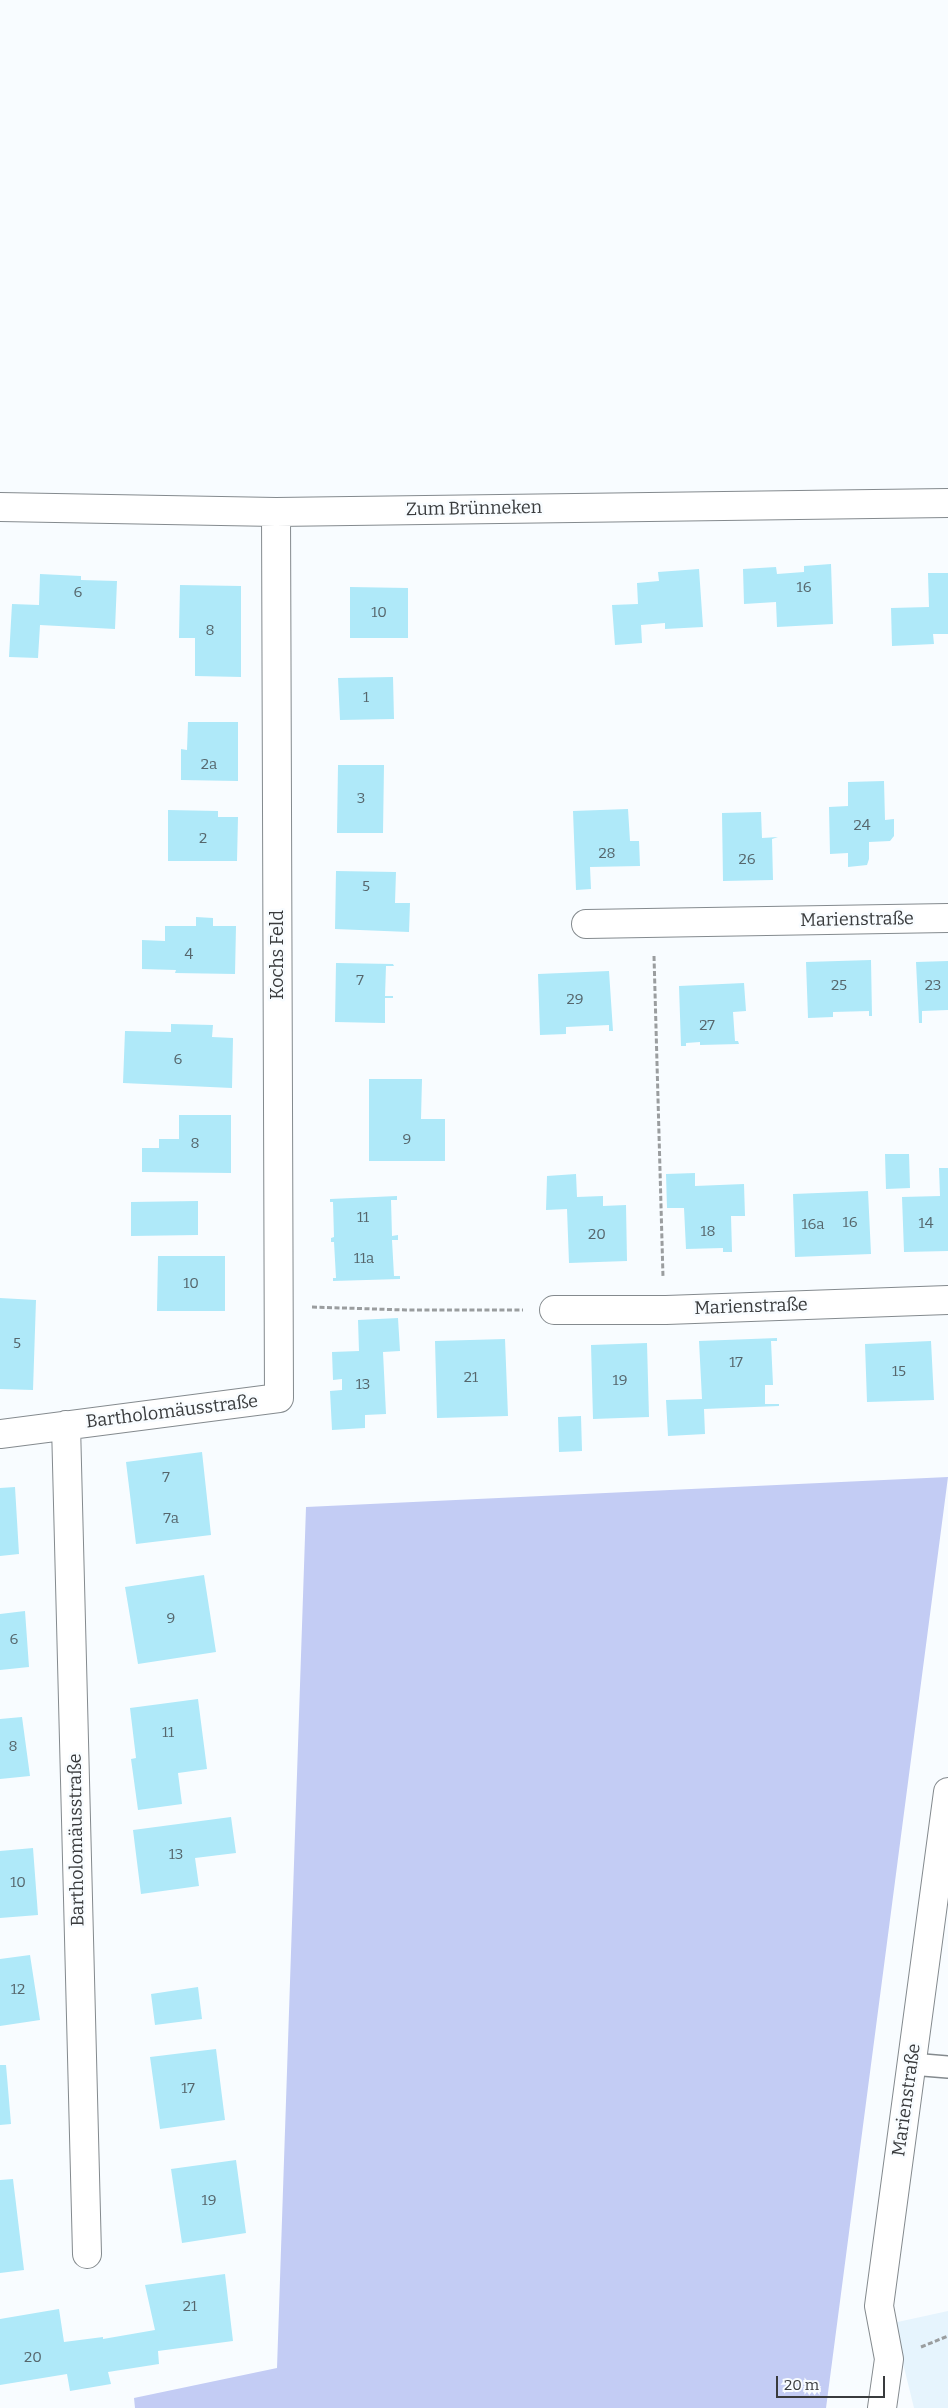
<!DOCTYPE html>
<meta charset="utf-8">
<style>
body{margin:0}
#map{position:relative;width:948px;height:2408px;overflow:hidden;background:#f8fcff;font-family:Bitter,serif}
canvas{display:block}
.scale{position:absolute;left:776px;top:2376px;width:109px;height:22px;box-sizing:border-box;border:2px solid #393b3d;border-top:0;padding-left:6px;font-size:15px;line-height:18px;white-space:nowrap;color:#393b3d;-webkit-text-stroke:4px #f8fcff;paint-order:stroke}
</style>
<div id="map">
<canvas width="948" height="2408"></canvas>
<div class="scale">20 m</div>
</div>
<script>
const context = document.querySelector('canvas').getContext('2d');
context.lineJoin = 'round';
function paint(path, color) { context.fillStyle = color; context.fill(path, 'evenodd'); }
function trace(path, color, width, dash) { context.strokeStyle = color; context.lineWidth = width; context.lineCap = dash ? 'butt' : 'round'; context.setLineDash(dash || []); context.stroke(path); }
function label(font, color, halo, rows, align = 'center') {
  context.font = font + ' Bitter,serif'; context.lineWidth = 5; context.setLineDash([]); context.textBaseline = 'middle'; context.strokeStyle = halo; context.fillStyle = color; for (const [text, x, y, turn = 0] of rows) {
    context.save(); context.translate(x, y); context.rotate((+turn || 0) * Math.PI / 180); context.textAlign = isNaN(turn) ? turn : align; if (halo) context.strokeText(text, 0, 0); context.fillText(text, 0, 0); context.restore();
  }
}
paint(new Path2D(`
 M948,2311V2408H914L893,2323Z`), '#e6f4fd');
paint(new Path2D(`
 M948,1477L826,2408H135L134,2398L277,2368L306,1507Z`), '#c3ccf4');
paint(new Path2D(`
 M831,564L833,624L777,627L776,602L744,604L743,569L776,567L777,574L804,572V566Z
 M699,569L703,627L665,629V623L641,625L642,643L615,645L612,605L638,604L637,583L659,581L658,572Z
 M928,573H948V634H933L934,644L892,646L891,608L929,607Z
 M40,574L81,576V580L117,581L115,629L40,625L38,658L9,657L12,604L39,605Z
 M180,585L241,586V677L195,676V638H179Z
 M350,587L408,588V638H350Z
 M393,677L394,719L340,720L338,678Z
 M188,722H238V781L181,780V749L187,750Z
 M338,765H384L383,833H337Z
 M884,781L885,820L894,819V836L890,841L869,842V859L867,865L848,867V853L830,854L829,807L848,806V782Z
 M628,809L630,841H639L640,866L590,867L591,889L576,890L573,811Z
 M168,810L218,811V817H238L237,861H168Z
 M761,812L762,838L778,837L772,839L773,880L723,881L722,813Z
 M336,871L396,872L395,903H410L409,932L335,929Z
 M196,917L213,918V926H236L235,974L175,973L176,970L142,969V940L165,941V926H196Z
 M871,960L872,1016H869V1011L833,1012V1017L808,1018L806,962Z
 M948,961V1010L922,1011V1023H919L916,962Z
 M336,963L393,964L394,966H386L385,996H393V998H385V1023L335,1022Z
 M609,971L613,1031H609V1025L566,1027V1034L540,1035L538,974Z
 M744,983L746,1011L733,1012L735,1041H738L739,1044L700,1045V1042L686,1043V1046H681L679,986Z
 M171,1024L213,1025L212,1037L233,1038L232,1088L123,1083L125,1031L171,1032Z
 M369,1079H422L421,1119H445V1161H369Z
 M179,1115H231V1173L142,1172V1148H159V1139H179Z
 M885,1154H909L910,1188L886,1189Z
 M939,1168H948V1251L904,1252L902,1197L940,1196Z
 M695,1173V1186L744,1184L745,1216H731L732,1252H723V1248L686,1249L684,1208H667L666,1174Z
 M576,1174L577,1197L603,1196V1206L626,1205L627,1261L569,1263L567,1209L546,1210L547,1176Z
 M868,1191L871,1254L795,1257L793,1194Z
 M397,1196V1200H391L392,1236L398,1235V1240H392L394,1276H400V1279L333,1281V1278H336L334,1242H331V1238L334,1237L333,1202H330V1199Z
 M198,1201V1235L131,1236V1202Z
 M158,1256H225V1311H157Z
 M0,1298L36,1300L33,1390L0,1389Z
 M398,1318L400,1351L383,1352L386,1414L365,1415V1428L332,1430L330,1391L342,1390V1379L333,1380L332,1352L359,1351L358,1320Z
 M777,1338V1341H771L773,1385H765V1404H779V1406L704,1409L705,1434L668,1436L666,1400L702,1399L699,1341Z
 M505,1339L508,1416L437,1418L435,1341Z
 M931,1341L934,1400L867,1402L865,1344Z
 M647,1343L649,1417L593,1419L591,1345Z
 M581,1416L582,1451L559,1452L558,1417Z
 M202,1452L211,1535L136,1544L126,1462Z
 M15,1487L19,1554L0,1556V1488Z
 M204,1575L216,1652L138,1664L125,1587Z
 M25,1611L29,1667L0,1670V1614Z
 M198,1699L207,1769L178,1773L182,1804L138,1810L131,1759L136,1758L130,1708Z
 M22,1717L30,1776L0,1779V1719Z
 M231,1817L236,1853L195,1858L199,1886L141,1894L133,1830Z
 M33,1848L38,1915L0,1918V1851Z
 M30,1955L40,2020L0,2026V1959Z
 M198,1987L202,2019L155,2025L151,1994Z
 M216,2049L225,2120L160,2129L150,2057Z
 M0,2065H6L11,2124L0,2125Z
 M236,2160L246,2233L182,2243L171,2169Z
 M13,2179L24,2270L0,2273V2180Z
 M225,2274L233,2341L158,2351L159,2364L108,2372L111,2384L70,2391L67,2374L0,2385V2319L59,2309L64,2342L103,2337V2339L155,2330L145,2285Z`), '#afe9f9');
const service = new Path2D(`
 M911,2064L948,2067`);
const minor = new Path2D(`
 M0,507L276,512L948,503
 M586,924L948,918
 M554,1310H666L948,1300
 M66,1425L87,2254
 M0,1434L279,1398L276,512
 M882,2408L889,2359L879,2306L948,1792`);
trace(service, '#848a8e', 24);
trace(minor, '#848a8e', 30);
trace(new Path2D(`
 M654,956L663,1277
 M312,1307L406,1310H523
 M921,2347L948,2336`), '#9a9d9f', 3, [5, 2.5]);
trace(service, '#fff', 21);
trace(minor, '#fff', 28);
label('15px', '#56666c', null, [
 ["16",804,588],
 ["6",78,593],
 ["10",379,613],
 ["8",210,631],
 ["1",366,698],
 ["2a",209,765],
 ["3",361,799],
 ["24",862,826],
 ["2",203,839],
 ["28",607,854],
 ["26",747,860],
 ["5",366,887],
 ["4",189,955],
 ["7",360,981],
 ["25",839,986],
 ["23",933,986],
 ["29",575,1000],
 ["27",707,1026],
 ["6",178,1060],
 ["9",407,1140],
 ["8",195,1144],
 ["11",363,1218],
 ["16",850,1223],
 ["14",926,1224],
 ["16a",813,1225],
 ["18",708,1232],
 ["20",597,1235],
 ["11a",364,1259],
 ["10",191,1284],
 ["5",17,1344],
 ["17",736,1363],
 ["15",899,1372],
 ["21",471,1378],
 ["19",620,1381],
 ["13",363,1385],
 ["7",166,1478],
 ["7a",171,1519],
 ["9",171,1619],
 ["6",14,1640],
 ["11",168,1733],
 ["8",13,1747],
 ["13",176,1855],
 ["10",18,1883],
 ["12",18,1990],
 ["17",188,2089],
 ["19",209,2201],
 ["21",190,2307],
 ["20",33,2358]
]);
label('18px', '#393b3d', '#f8fcff', [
 ["Zum Brünneken",474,509,-1],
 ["Marienstraße",857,920,-1],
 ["Kochs Feld",278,955,-90],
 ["Marienstraße",751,1307,-2],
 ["Bartholomäusstraße",172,1412,-7],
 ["Bartholomäusstraße",77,1840,-91],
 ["Marienstraße",907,2100,-82]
]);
</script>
